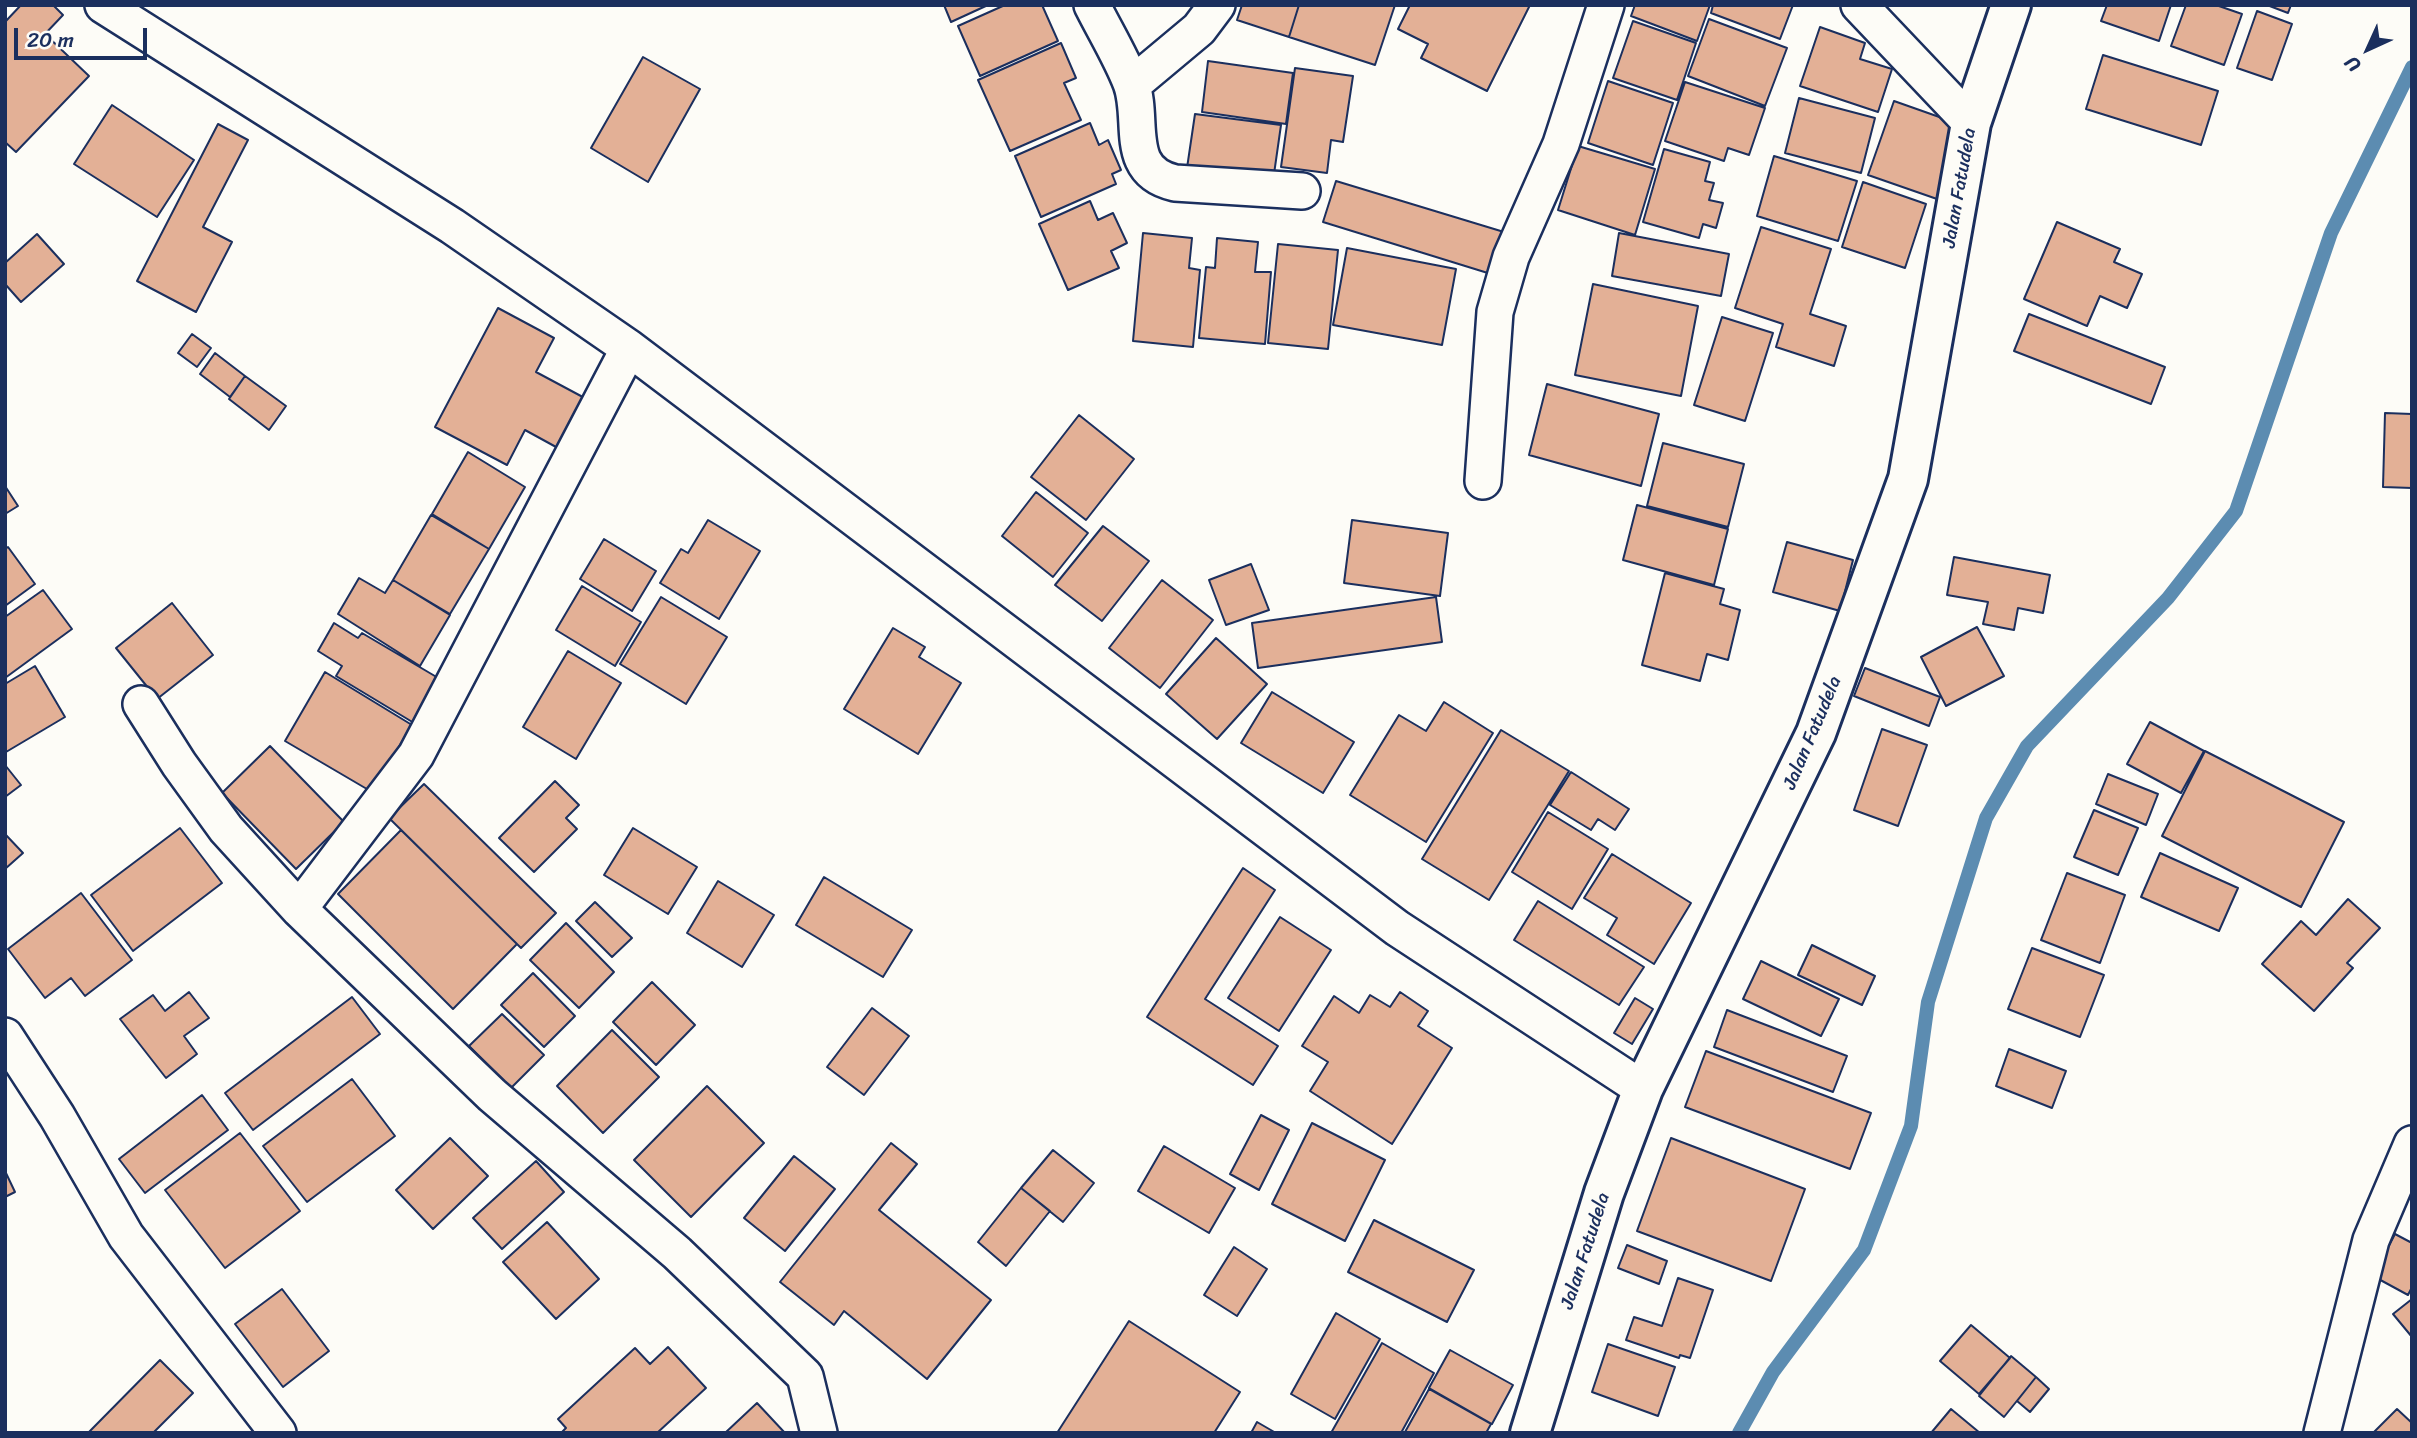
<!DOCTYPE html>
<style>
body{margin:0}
#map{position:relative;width:2417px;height:1438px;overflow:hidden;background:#fdfcf7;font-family:Sriracha,sans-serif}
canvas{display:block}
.frame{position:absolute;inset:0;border:7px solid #1b2f5e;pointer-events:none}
.north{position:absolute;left:2333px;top:14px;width:70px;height:70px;-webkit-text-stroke:5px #fdfcf7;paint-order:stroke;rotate:225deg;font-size:19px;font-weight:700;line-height:28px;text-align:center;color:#1b2f5e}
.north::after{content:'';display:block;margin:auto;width:24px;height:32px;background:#1b2f5e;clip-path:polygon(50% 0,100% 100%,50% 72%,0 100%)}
.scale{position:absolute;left:14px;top:28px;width:133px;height:32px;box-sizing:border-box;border:4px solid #1b2f5e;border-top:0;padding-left:9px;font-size:21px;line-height:24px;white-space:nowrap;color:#1b2f5e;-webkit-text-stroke:5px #fdfcf7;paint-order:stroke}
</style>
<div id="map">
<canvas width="2417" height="1438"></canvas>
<div class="frame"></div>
<div class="north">U</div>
<div class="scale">20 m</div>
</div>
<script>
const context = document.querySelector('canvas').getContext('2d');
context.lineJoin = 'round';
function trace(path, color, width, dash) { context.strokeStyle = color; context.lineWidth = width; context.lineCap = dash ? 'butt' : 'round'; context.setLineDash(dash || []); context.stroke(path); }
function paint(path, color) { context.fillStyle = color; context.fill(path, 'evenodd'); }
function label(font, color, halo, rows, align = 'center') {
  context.font = font + ' Sriracha,sans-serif'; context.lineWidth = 5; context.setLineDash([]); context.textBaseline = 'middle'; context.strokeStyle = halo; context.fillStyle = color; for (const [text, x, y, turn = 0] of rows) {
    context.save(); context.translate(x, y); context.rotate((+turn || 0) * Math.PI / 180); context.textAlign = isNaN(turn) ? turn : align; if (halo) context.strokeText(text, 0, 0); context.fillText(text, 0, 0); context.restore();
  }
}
trace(new Path2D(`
 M1739,1433L1773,1372L1864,1250L1911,1126L1928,1002L1986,818L2027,746L2168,598L2236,511L2331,233L2412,67`), '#5c8cb1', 14);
const building = new Path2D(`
 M21,5H53L63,15L45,34L89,76L16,152L5,142V22Z
 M944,5H988L951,22Z
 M1005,5H1042L1058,41L980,76L958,26Z
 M1242,5H1299L1289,37L1237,20Z
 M1299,5H1395L1375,65L1289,37Z
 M1410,5H1530L1487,91L1421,58L1428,44L1398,29Z
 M1635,5H1710L1697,41L1631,16Z
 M1713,5H1793L1780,39L1711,13Z
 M2107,5H2171L2159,41L2101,21Z
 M2186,5H2216L2242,14L2224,65L2171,46Z
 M2267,5H2291L2288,13Z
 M2257,11L2292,24L2272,80L2237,68Z
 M1709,19L1787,48L1765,106L1688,76Z
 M1633,21L1696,43L1677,100L1613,78Z
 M1820,27L1865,43L1860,59L1892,69L1878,112L1800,86Z
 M1061,43L1076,78L1064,83L1081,120L1010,151L978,80Z
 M2103,55L2218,91L2201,145L2086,109Z
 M643,57L700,89L648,182L591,148Z
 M1208,61L1293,73L1286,124L1202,112Z
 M1295,68L1353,76L1343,142L1331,140L1327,173L1281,167Z
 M1608,81L1673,103L1653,165L1588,143Z
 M1685,82L1765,108L1749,155L1728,148L1724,161L1665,141Z
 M1799,98L1875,118L1861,173L1785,153Z
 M1894,101L1962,125L1937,199L1868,175Z
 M112,105L194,160L157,217L74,164Z
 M1195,114L1281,125L1273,181L1187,168Z
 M1090,123L1099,145L1108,140L1121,170L1112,174L1116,184L1041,217L1015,156Z
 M218,124L248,140L203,227L232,242L196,312L137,281Z
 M1578,146L1655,169L1635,235L1558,210Z
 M1664,149L1710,162L1705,181L1714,183L1709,200L1723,203L1716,228L1703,224L1699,238L1643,222Z
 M1774,156L1857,181L1838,241L1757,216Z
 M1336,181L1504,232L1491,274L1323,222Z
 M1863,182L1926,204L1905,268L1842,247Z
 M1090,201L1098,220L1113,213L1127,243L1111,251L1119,268L1068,290L1039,224Z
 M2057,222L2120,249L2114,262L2142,274L2127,308L2100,296L2087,326L2024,299Z
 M1761,227L1831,249L1810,314L1846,326L1834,366L1776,347L1783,324L1735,308Z
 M1143,233L1192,238L1189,268L1200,270L1193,347L1133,341Z
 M1619,233L1729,254L1721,296L1612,276Z
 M37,234L64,264L21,302L5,284V263Z
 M1217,238L1258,242L1255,272H1271L1265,344L1199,338L1206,267L1215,268Z
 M1278,244L1338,250L1328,349L1268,343Z
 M1347,248L1456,269L1442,345L1333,325Z
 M1593,284L1698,306L1681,396L1575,375Z
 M498,308L554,338L536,372L594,403L567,453L525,430L507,465L435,427Z
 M2029,314L2165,367L2151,404L2014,351Z
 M1722,317L1773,333L1745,421L1694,405Z
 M192,334L211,348L197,367L178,353Z
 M215,353L245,376L230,397L200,374Z
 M245,376L286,406L269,430L229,399Z
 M1547,384L1659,414L1641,486L1529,455Z
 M2385,413L2412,414V488L2383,487Z
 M1079,415L1134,459L1086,520L1031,477Z
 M1663,443L1744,464L1728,527L1647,506Z
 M468,452L525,487L489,549L432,514Z
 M5,486L18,506L5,514Z
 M1036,492L1088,533L1053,577L1002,536Z
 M1637,505L1728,529L1714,585L1623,560Z
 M431,515L489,549L450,614L393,580Z
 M708,520L760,551L719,619L660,583L681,549L688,553Z
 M1352,520L1448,533L1440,596L1344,583Z
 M1103,526L1149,561L1102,621L1055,585Z
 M604,539L656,571L632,611L580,579Z
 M1787,542L1853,560L1840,611L1773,592Z
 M8,547L35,584L5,606V549Z
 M1954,557L2050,575L2043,613L2018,608L2014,630L1983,624L1988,602L1947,595Z
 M1251,564L1269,610L1226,625L1209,580Z
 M1665,573L1724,589L1720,604L1740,610L1728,660L1707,654L1700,681L1642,665Z
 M359,578L385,593L393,580L450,615L420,666L338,614Z
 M1162,580L1213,620L1160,688L1109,648Z
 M582,586L641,622L615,666L556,630Z
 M43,590L72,629L5,678V617Z
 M661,597L727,637L686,704L620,664Z
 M1436,597L1442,642L1258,668L1252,623Z
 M172,603L213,655L157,699L116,648Z
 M334,623L358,638L362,633L445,682L419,726L336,676L342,666L318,651Z
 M1977,627L2004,676L1946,706L1921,657Z
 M893,628L925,647L919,657L961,683L918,754L844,709Z
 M1216,638L1267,684L1217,739L1166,694Z
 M568,651L621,683L576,759L523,727Z
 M35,666L65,717L6,752L5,684Z
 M1865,668L1940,697L1929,726L1854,696Z
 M325,672L412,725L372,792L285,741Z
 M1272,692L1354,742L1323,793L1241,743Z
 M1444,702L1493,733L1426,842L1350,795L1399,715L1426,731Z
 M2150,722L2204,751L2181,793L2127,764Z
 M1882,729L1927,745L1898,826L1854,810Z
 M1501,730L1569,771L1489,900L1422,859Z
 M270,746L344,822L296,869L222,793Z
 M2205,751L2344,822L2301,907L2162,836Z
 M5,765L21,785L5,797Z
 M1571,772L1629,809L1615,830L1598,819L1591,830L1550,805Z
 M2108,774L2158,794L2146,825L2096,804Z
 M555,781L579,805L566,818L577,829L534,872L499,838Z
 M424,784L556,913L521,948L389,818Z
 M2094,810L2138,828L2118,875L2074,857Z
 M1548,812L1608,849L1572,909L1512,872Z
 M180,828L222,883L133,951L91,895Z
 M633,828L697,867L668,914L604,875Z
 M401,830L517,944L453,1009L338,894Z
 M5,834L23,853L5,869Z
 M2160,853L2238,888L2219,931L2141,897Z
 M1612,854L1691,903L1654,964L1607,935L1617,918L1584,898Z
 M1243,868L1275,890L1205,999L1278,1046L1253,1085L1147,1017Z
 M2067,873L2125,895L2100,963L2041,940Z
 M824,877L912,930L883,977L796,925Z
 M718,881L774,915L742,967L687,933Z
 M81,893L132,960L85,996L71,978L45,998L8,949Z
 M2348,899L2380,928L2347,963L2353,968L2314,1011L2262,964L2301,921L2316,935Z
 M1538,901L1644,967L1619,1005L1514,940Z
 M595,902L632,938L612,957L576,921Z
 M1280,917L1331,950L1279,1031L1228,998Z
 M566,923L614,972L579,1008L530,960Z
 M1812,945L1875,976L1862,1005L1798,975Z
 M2032,948L2104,975L2080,1037L2008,1009Z
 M1761,961L1839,999L1821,1036L1743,999Z
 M533,973L575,1016L544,1047L501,1005Z
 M652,982L695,1025L656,1065L613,1022Z
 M189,992L209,1018L184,1036L197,1054L166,1078L120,1019L153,995L165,1011Z
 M1400,992L1428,1011L1418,1026L1452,1048L1392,1144L1310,1091L1328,1062L1302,1046L1334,996L1359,1013L1370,995L1390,1007Z
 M352,997L380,1034L253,1130L225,1093Z
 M1635,998L1653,1009L1632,1044L1614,1033Z
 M872,1008L909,1036L864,1095L827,1067Z
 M1727,1010L1847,1056L1833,1092L1714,1047Z
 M502,1014L544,1055L511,1088L469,1046Z
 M612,1030L659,1077L603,1133L557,1086Z
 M2009,1049L2066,1071L2052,1108L1996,1086Z
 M1706,1051L1871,1113L1850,1169L1685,1107Z
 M352,1079L395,1136L307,1202L263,1146Z
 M707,1086L764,1143L691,1217L634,1160Z
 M202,1095L228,1130L145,1193L119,1159Z
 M1261,1115L1289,1130L1259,1190L1230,1174Z
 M1312,1123L1385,1160L1345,1241L1272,1204Z
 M240,1133L300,1211L225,1268L165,1190Z
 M450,1138L488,1176L433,1229L396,1190Z
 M1671,1138L1805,1189L1771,1281L1637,1231Z
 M891,1143L917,1164L879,1210L991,1300L927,1379L844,1311L834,1325L780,1282Z
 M1164,1146L1235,1188L1209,1233L1138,1191Z
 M1053,1150L1094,1183L1063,1222L1021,1188Z
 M794,1156L835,1189L785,1251L744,1218Z
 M536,1161L564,1192L502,1249L473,1218Z
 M5,1171L15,1192L5,1197Z
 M1021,1188L1050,1211L1006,1266L978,1242Z
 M1374,1220L1474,1270L1447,1322L1348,1272Z
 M547,1222L599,1279L556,1319L503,1262Z
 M2395,1234L2412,1243V1287L2408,1295L2373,1276Z
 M1627,1245L1667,1261L1659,1284L1618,1268Z
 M1234,1247L1267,1269L1237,1316L1204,1295Z
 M1678,1278L1713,1290L1690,1358L1680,1355L1679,1358L1626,1340L1634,1317L1662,1326Z
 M282,1289L329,1351L283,1387L235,1324Z
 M2412,1299V1337L2393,1314Z
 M1336,1313L1380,1339L1335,1419L1291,1394Z
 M1129,1321L1240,1392L1214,1433H1057Z
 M1971,1325L2010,1358L1979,1394L1940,1361Z
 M1382,1343L1434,1373L1401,1433H1331Z
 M1608,1344L1675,1367L1658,1416L1592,1392Z
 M668,1347L706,1388L657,1433H561L566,1428L558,1419L635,1348L650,1364Z
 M1450,1350L1513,1385L1492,1424L1429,1388Z
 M2011,1356L2036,1377L2004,1417L1979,1396Z
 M160,1360L193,1393L153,1433H88Z
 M2036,1377L2049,1389L2030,1412L2017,1401Z
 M1429,1389L1491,1424L1486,1433L1405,1432Z
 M757,1403L785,1433H725Z
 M1951,1409L1980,1433H1931Z
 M2397,1409L2412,1423V1433H2373Z
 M1257,1422L1276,1433H1251Z`);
paint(building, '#e3b096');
trace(building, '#1b2f5e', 2);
const minor = new Path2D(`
 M103,5L452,226L629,348L1397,928L1643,1089
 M1092,5C1105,31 1121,57 1131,83C1145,120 1122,171 1175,183L1302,191
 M1859,5L1971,123
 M1132,85L1199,29L1217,5
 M1483,481L1495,312L1511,257L1561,144L1606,5
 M141,704L179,764L226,829L299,909L492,1095L677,1253L805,1376L819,1433
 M299,909L416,755L629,348
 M5,1036L57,1116L126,1236L278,1433
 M2322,1433L2371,1240L2412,1144`);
const tertiary = new Path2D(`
 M1530,1433L1604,1193L1643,1089L1816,733L1908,479L1971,123L2011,5`);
trace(minor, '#1b2f5e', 40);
trace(tertiary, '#1b2f5e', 44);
trace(minor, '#fdfcf7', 35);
trace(tertiary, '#fdfcf7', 38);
label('19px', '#1b2f5e', '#fdfcf7', [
 ["Jalan Fatudela",1960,188,-80],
 ["Jalan Fatudela",1813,733,-67],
 ["Jalan Fatudela",1586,1251,-72]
]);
</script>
